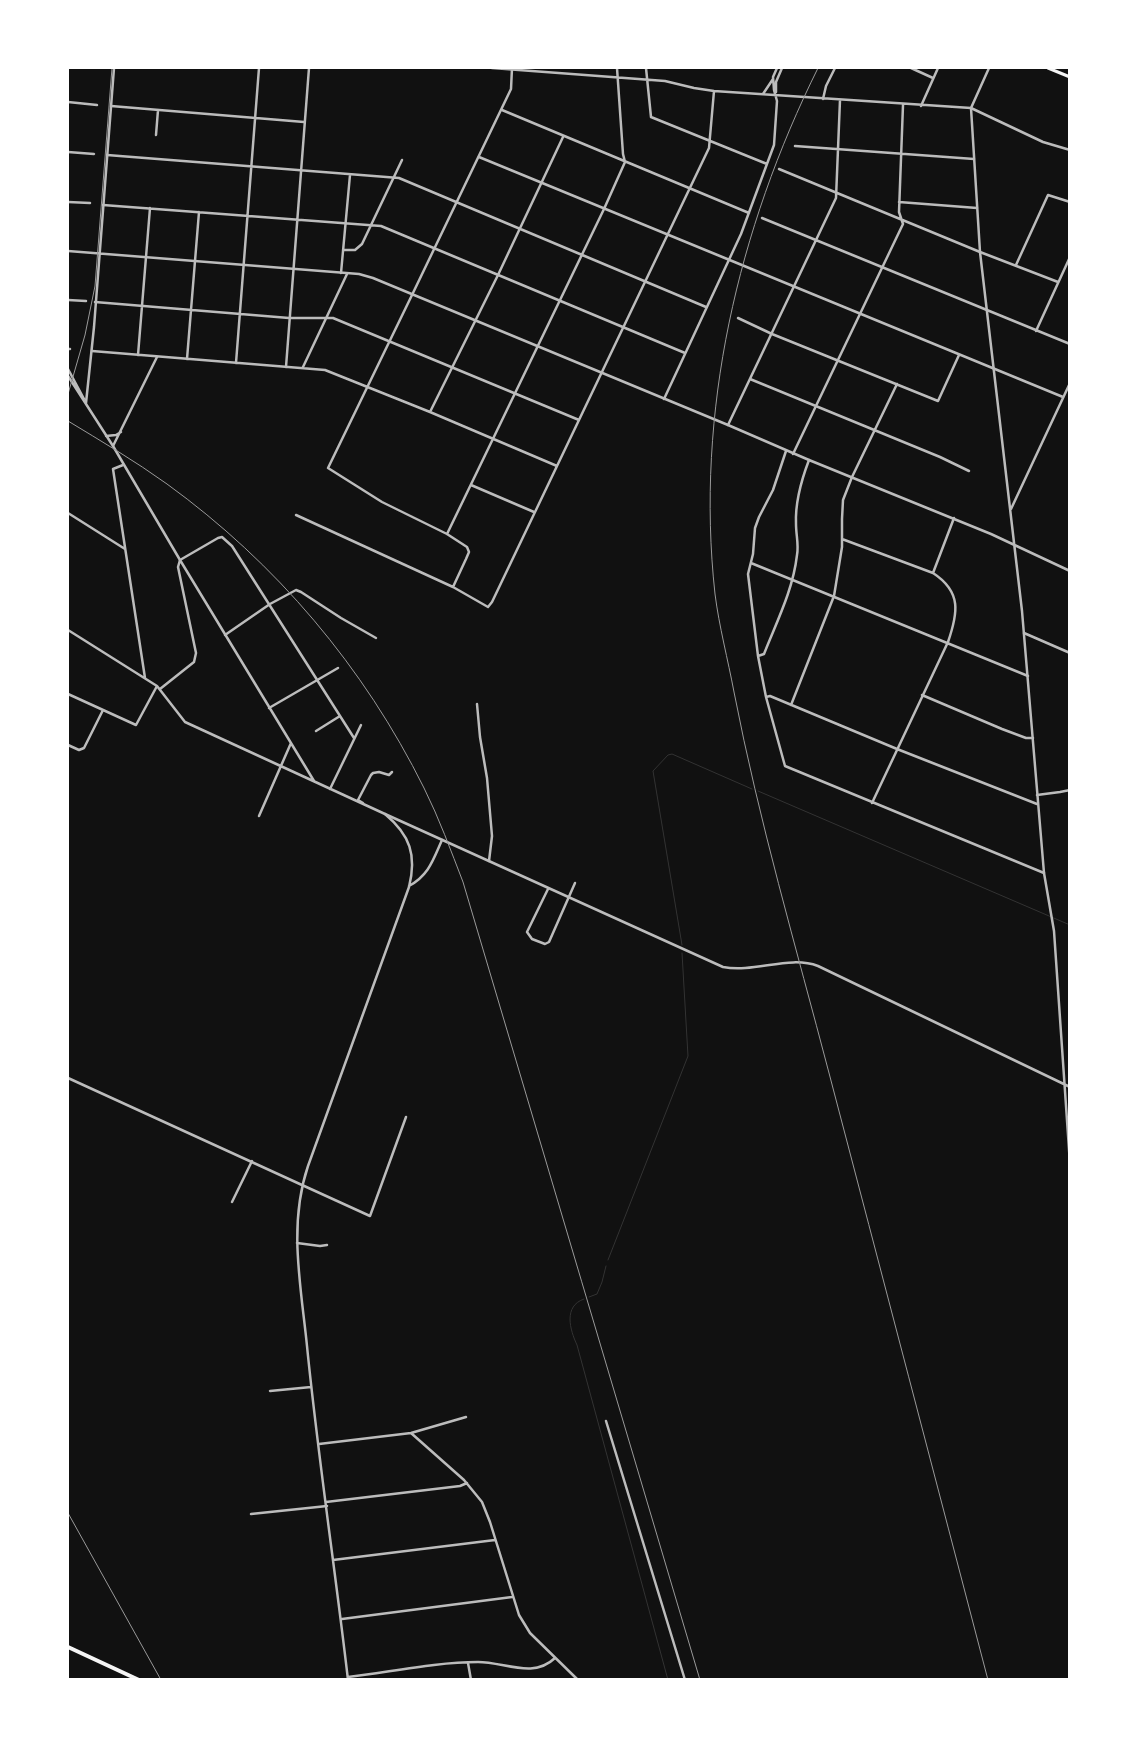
<!DOCTYPE html>
<style>
body{margin:0}
#map{position:relative;width:1137px;height:1747px;overflow:hidden;background:#111;font-family:"Golos Text",sans-serif}
canvas{display:block}
.frame{position:absolute;inset:0;border:69px solid #fff;pointer-events:none}
</style>
<div id="map">
<canvas width="1137" height="1747"></canvas>
<div class="frame"></div>
</div>
<script>
const context = document.querySelector('canvas').getContext('2d');
context.lineJoin = 'round';
function trace(path, color, width, dash) { context.strokeStyle = color; context.lineWidth = width; context.lineCap = dash ? 'butt' : 'round'; context.setLineDash(dash || []); context.stroke(path); }
trace(new Path2D(`
 M758,791L1070,925
 M682,945L653,771L668,755L672,754L752,789
 M608,1260L688,1056L682,953
 M589,1297L597,1294L602,1282L606,1266
 M584,1299C563,1306 570,1330 577,1345L668,1680`), '#333', 1);
trace(new Path2D(`
 M492,68L665,81L694,88L714,91L971,108L1043,142L1070,150
 M646,68L651,117L767,164
 M911,68L933,78
 M776,92V82L782,68
 M763,94L773,79
 M823,99L826,86L835,68
 M68,102L97,105
 M111,106L304,122
 M921,106L938,68
 M502,110L749,213
 M156,135L158,110
 M795,146L974,159
 M68,152L94,154
 M107,155L399,178L706,307
 M479,157L1063,397
 M779,169L980,252L1058,282
 M68,202L90,203
 M899,202L977,208
 M103,205L381,226L685,353
 M762,218L1070,344
 M343,250H355L362,244L402,160
 M1016,265L1048,195L1070,202
 M341,273L350,175
 M412,295L328,468L382,502L447,534L467,547L469,552L466,559L453,587
 M68,300L86,301
 M95,302L289,318H333L579,420
 M738,318L772,334L938,401L959,355
 M1036,331L1070,257
 M68,349H70
 M92,351L325,370L430,412L557,466
 M138,355L150,208
 M187,359L199,212
 M236,363L259,68
 M286,367L309,68
 M303,367L347,274
 M750,379L940,457L969,471
 M664,399L741,234L774,145L777,101L774,90L773,77L777,68
 M430,412L498,275L563,137
 M728,425L836,198L840,100
 M106,436L116,435L121,432
 M113,446L157,357
 M786,451L773,490L759,517L755,528L753,554L748,574L758,656L766,697L785,766L1044,873
 M793,454L903,224L899,212L903,105
 M123,465L113,469L145,678
 M471,485L534,512
 M68,513L125,549
 M296,515L453,587L488,607L492,602L709,148L714,91
 M447,534L604,209L625,162L623,154L617,68
 M842,539L933,573C962,592 958,613 948,642L872,803
 M180,560L218,538L222,537L232,546L354,738
 M180,560L314,781
 M751,563L1028,676
 M933,573L954,518
 M68,630L157,686L185,722L385,814C410,835 417,855 409,887L308,1166C288,1225 301,1286 307,1346C318,1457 335,1568 348,1680
 M1024,633L1070,653
 M225,635L270,604L296,590L301,592L341,618L376,638
 M758,656L764,654C777,621 793,590 797,555C799,545 796,535 796,524C795,502 801,481 809,460
 M160,689L194,662L196,653L178,567L180,560
 M68,694L136,725L157,686
 M922,695L1002,729L1026,738H1033
 M766,697L770,696L897,749L1037,804
 M477,704L480,737L487,778L492,836L489,861
 M791,705L834,596L842,547V519L843,500L852,477L897,384
 M269,708L338,668
 M316,731L340,716
 M68,745L79,750L84,748L103,710
 M330,789L361,725
 M1037,795L1060,792L1070,790
 M363,803L358,800L371,775L373,773L379,772L389,775L392,772
 M259,816L291,743
 M409,886C429,875 433,860 442,840
 M548,889L527,932L532,939L545,944L549,942L575,883
 M302,1185L370,1216L406,1117
 M232,1202L252,1161
 M297,1243L320,1246L327,1245
 M270,1391L311,1387
 M606,1421L685,1680
 M411,1433L464,1480L482,1502L490,1522L519,1615L530,1633L578,1680
 M319,1444L411,1433L466,1417
 M326,1502L460,1486L467,1483
 M251,1514L327,1506
 M333,1560L495,1540
 M342,1619L512,1597
 M468,1663L471,1680
 M348,1677C390,1672 436,1662 478,1662C505,1662 533,1679 555,1658`), '#bcbcbc', 2.5);
trace(new Path2D(`
 M989,68L971,108L980,252L1022,611L1044,873L1054,931L1070,1164
 M68,251L359,274L373,278L728,425L809,460L991,534L1070,571
 M412,295L511,89L512,68
 M68,369L84,399
 M68,376L113,446L180,560
 M86,403L94,327L114,68
 M1011,509L1070,383
 M385,814L723,967C755,973 789,955 818,966L1070,1087
 M68,1078L302,1185`), '#bcbcbc', 2.5);
trace(new Path2D(`
 M1048,68L1070,77`), '#f5f5f5', 3);
trace(new Path2D(`
 M68,1647L139,1680`), '#f5f5f5', 4);
trace(new Path2D(`
 M818,68C738,229 695,412 715,594C719,626 728,660 734,692C759,821 796,947 829,1073C882,1275 935,1477 988,1680
 M68,394L85,335L95,286L112,68
 M68,421C101,441 135,461 167,484C276,563 364,667 424,788C439,818 451,851 463,882L700,1680
 M68,1513L161,1680`), '#9a9a9a', 1);
</script>
